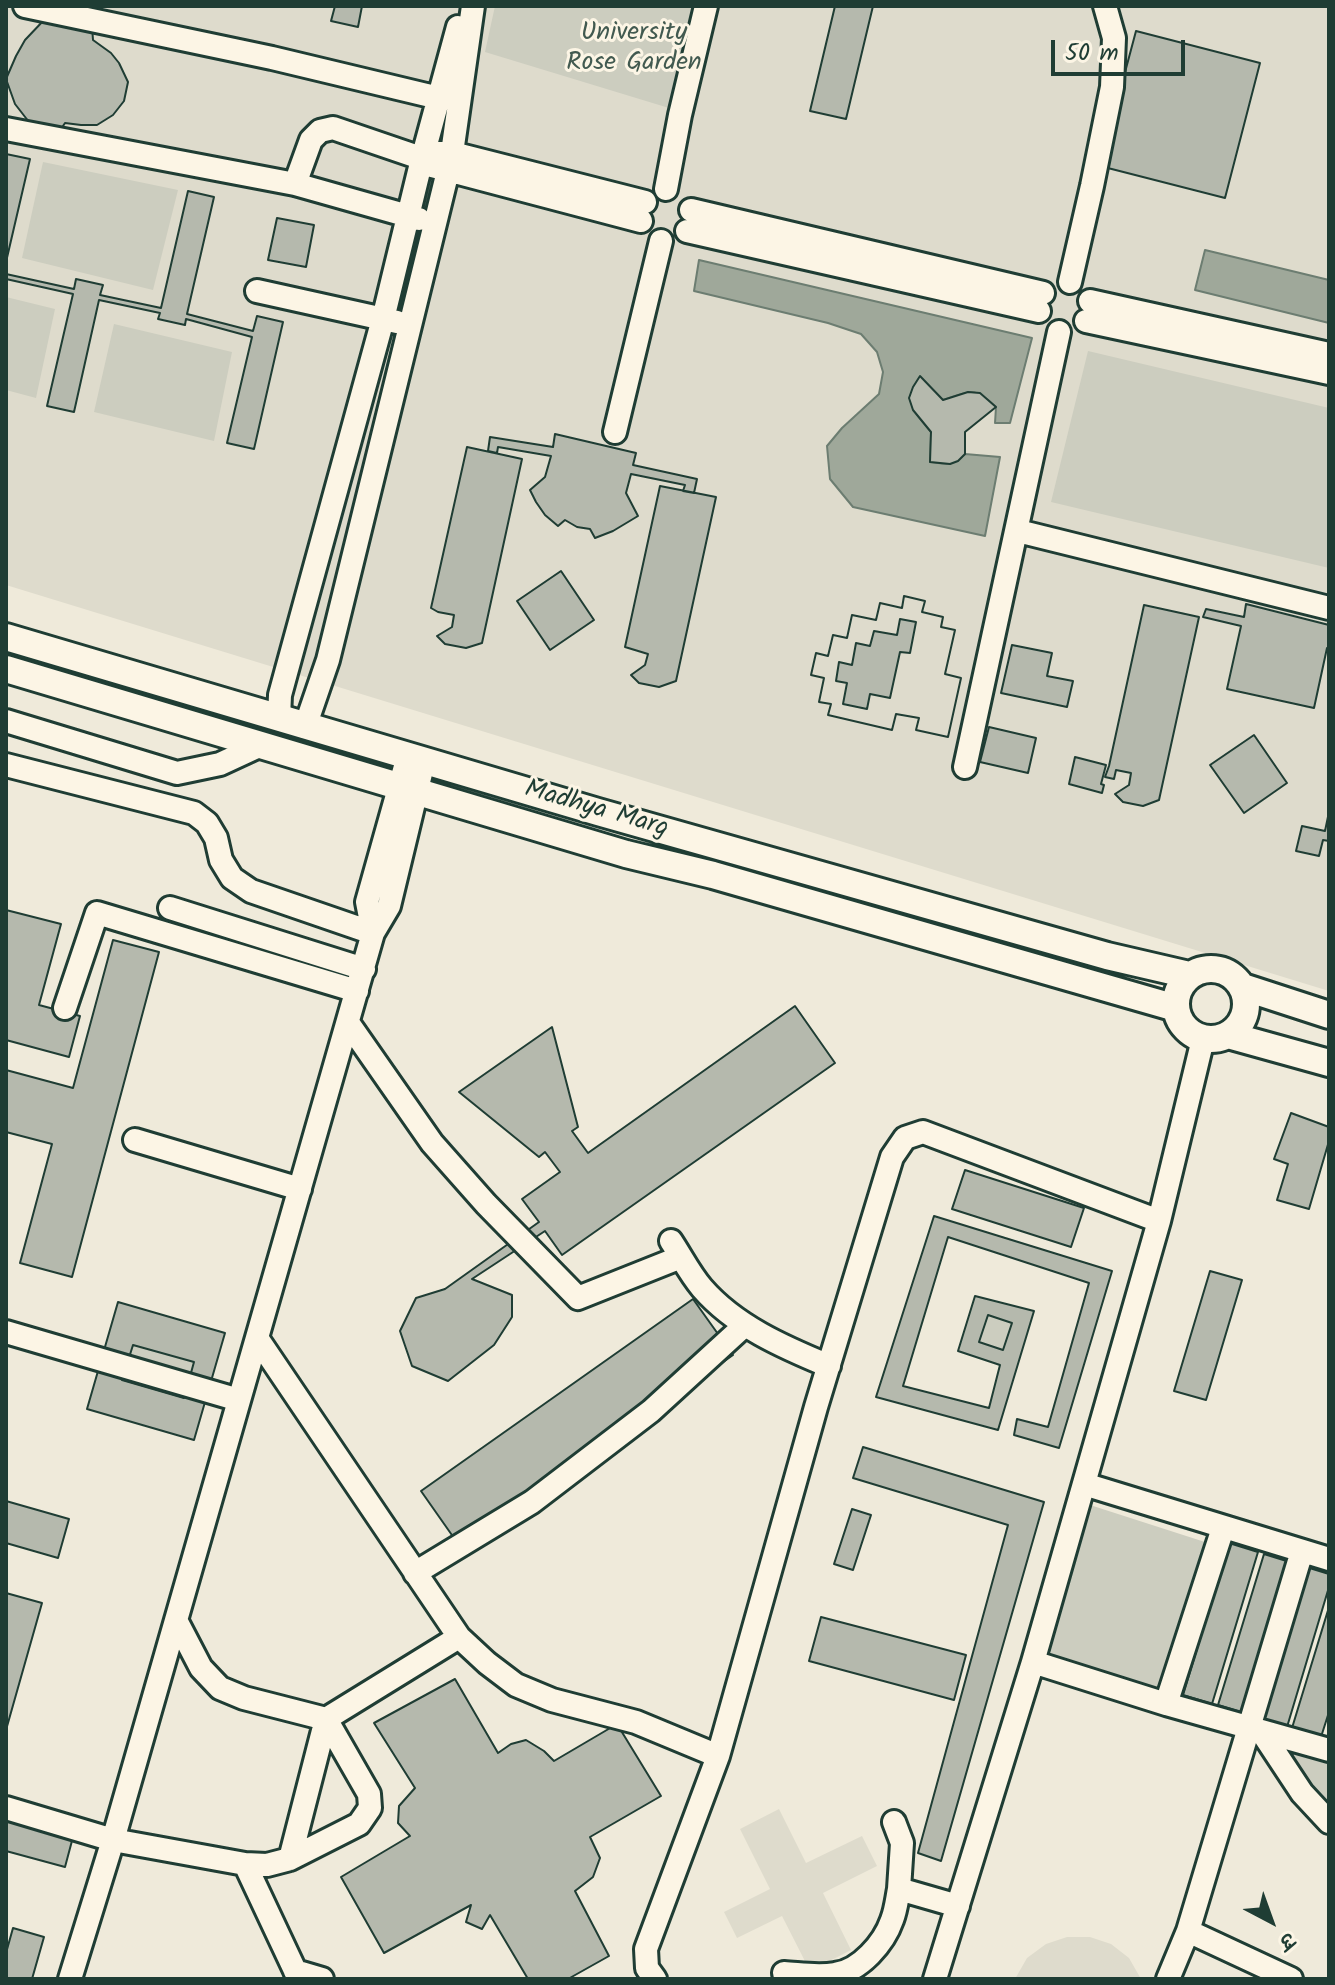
<!DOCTYPE html>
<meta charset="utf-8">
<style>
body{margin:0}
#map{position:relative;width:1335px;height:1985px;overflow:hidden;background:#efeada;font-family:Kalam,"Playpen Sans Deva",sans-serif}
canvas{display:block}
.frame{position:absolute;inset:0;border:8px solid #1f3d34;pointer-events:none}
.north{position:absolute;left:1231px;top:1881px;width:80px;height:80px;-webkit-text-stroke:6px #fcf5e5;paint-order:stroke;rotate:139deg;font-size:22px;font-weight:700;line-height:32px;text-align:center;color:#1f3d34}
.north::after{content:'';display:block;margin:auto;width:28px;height:36px;background:#1f3d34;clip-path:polygon(50% 0,100% 100%,50% 72%,0 100%)}
.scale{position:absolute;left:1051px;top:40px;width:134px;height:36px;box-sizing:border-box;border:4px solid #1f3d34;border-top:0;padding-left:10px;font-size:24px;line-height:28px;white-space:nowrap;color:#1f3d34;-webkit-text-stroke:6px #fcf5e5;paint-order:stroke}
</style>
<div id="map">
<canvas width="1335" height="1985"></canvas>
<div class="frame"></div>
<div class="north">उ</div>
<div class="scale">50 m</div>
</div>
<script>
const context = document.querySelector('canvas').getContext('2d');
context.lineJoin = 'round';
function paint(path, color) { context.fillStyle = color; context.fill(path, 'evenodd'); }
function trace(path, color, width, dash) { context.strokeStyle = color; context.lineWidth = width; context.lineCap = dash ? 'butt' : 'round'; context.setLineDash(dash || []); context.stroke(path); }
function label(font, color, halo, rows, align = 'center') {
  context.font = font + ' Kalam,sans-serif'; context.lineWidth = 6; context.setLineDash([]); context.textBaseline = 'middle'; context.strokeStyle = halo; context.fillStyle = color; for (const [text, x, y, turn = 0] of rows) {
    context.save(); context.translate(x, y); context.rotate((+turn || 0) * Math.PI / 180); context.textAlign = isNaN(turn) ? turn : align; if (halo) context.strokeText(text, 0, 0); context.fillText(text, 0, 0); context.restore();
  }
}
paint(new Path2D(`
 M6,6H1329V991L6,585Z
 M779,1809L806,1863L862,1836L877,1866L823,1893L851,1950L810,1971L782,1916L737,1938L724,1912L770,1889L740,1829Z
 M1067,1937H1090L1111,1944L1129,1958L1141,1979H1015L1027,1958L1046,1944Z`), '#dedbcc');
paint(new Path2D(`
 M495,6H693L669,108L485,52Z
 M43,162L178,190L153,290L22,258Z
 M6,297L55,309L36,398L6,390Z
 M114,324L232,352L214,441L94,412Z
 M1088,351L1329,408V568L1051,502Z
 M988,1315L1012,1323L1003,1350L979,1342Z
 M133,1345L194,1362L184,1398L122,1380Z
 M1090,1505L1208,1543L1161,1693L1044,1655Z
 M1284,1751L1329,1764V1809L1294,1768Z`), '#cccdbf');
const water = new Path2D(`
 M1205,250L1329,280V323L1195,290Z
 M699,260L1032,338L1010,423H995L996,407C973,386 972,391 943,400L920,377C902,402 914,411 931,432L930,462C947,464 952,467 965,454L1000,457L985,536L853,507L830,479L827,446L842,428L879,394L883,372L877,352L861,334L828,323L694,291Z`);
paint(water, '#9fa89a');
trace(water, '#6c7d71', 2);
const building = new Path2D(`
 M335,6H362L358,27L331,21Z
 M835,6H873L846,119L810,111Z
 M44,20L92,26L93,40L111,53L119,63L128,82L124,101L113,115L97,125H81L65,123L57,135L29,122L15,104L6,79L16,56L25,40Z
 M1136,31L1260,63L1225,198L1100,166Z
 M6,154L30,159L6,262Z
 M188,191L214,197L187,314L253,331L257,316L283,322L254,449L227,443L252,337L186,319L185,325L158,319L160,313L99,300L74,412L47,406L73,294L6,279V274L74,289L76,279L103,285L100,295L161,308Z
 M277,218L314,225L306,267L268,260Z
 M920,376L943,400L968,392L980,393L996,407L965,432V454L958,461L950,464L930,462L931,432L913,410L909,398L913,387Z
 M555,434L636,453L633,465L697,479L694,493L683,491L685,485L631,474L626,493L638,516L613,531L595,538L590,529L577,527L565,520L558,526L545,515L536,502L530,490L545,477L551,456L498,447L497,453L488,451L490,437L553,447Z
 M467,447L522,459L482,643L466,648L445,644L437,636L452,627L454,615L438,612L431,608Z
 M660,486L716,497L676,681L659,687L639,683L631,675L645,665L648,654L625,647Z
 M561,571L594,620L550,650L517,601Z
 M904,596L925,601L922,612L943,617L941,627L955,630L945,674L961,678L948,737L916,730L919,718L896,714L892,730L828,715L831,704L819,702L824,678L811,675L816,653L828,656L833,635L847,638L852,615L876,620L880,603L902,608ZM900,619L916,622L910,653L900,652L890,698L870,694L867,709L843,704L847,683L836,681L839,662L852,665L856,643L870,646L874,631L897,635Z
 M904,596L925,601L922,612L943,617L941,627L955,630L945,674L961,678L948,737L916,730L919,718L896,714L892,730L828,715L831,704L819,702L824,678L811,675L816,653L828,656L833,635L847,638L852,615L876,620L880,603L902,608Z
 M1246,604L1329,625V649L1327,648L1314,708L1227,689L1241,626L1203,617L1206,609L1244,617Z
 M1144,605L1199,617L1159,800L1143,806L1123,802L1115,794L1129,785L1131,773L1116,770L1114,779L1105,777L1109,766Z
 M1012,645L1052,653L1047,676L1073,681L1067,707L1001,693Z
 M989,727L1036,738L1028,773L980,762Z
 M1254,735L1287,783L1244,813L1210,765Z
 M1075,757L1106,765L1101,784L1104,785L1102,793L1069,784Z
 M1329,812V841L1323,840L1319,856L1296,851L1302,826L1325,831Z
 M6,910L61,924L39,1005L80,1016L69,1057L6,1040Z
 M113,940L159,952L72,1277L20,1263L52,1144L6,1132V1070L73,1088Z
 M795,1006L835,1063L562,1255L545,1231L472,1279L512,1295V1317L494,1345L448,1381L412,1366L400,1331L416,1298L445,1289L539,1222L522,1199L560,1172L545,1152L539,1157L459,1092L552,1027L578,1127L572,1131L588,1153Z
 M1291,1113L1329,1127V1141L1309,1209L1277,1200L1288,1164L1274,1159Z
 M965,1170L1084,1208L1071,1247L952,1209Z
 M934,1216L1112,1271L1059,1448L1014,1435L1017,1419L1048,1427L1089,1283L948,1237L903,1386L989,1408L1000,1365L958,1351L975,1296L1034,1311L998,1430L876,1397ZM988,1315L1012,1323L1003,1350L979,1342Z
 M1210,1271L1242,1280L1206,1400L1174,1391Z
 M693,1299L733,1355L461,1548L421,1491Z
 M118,1302L225,1333L194,1440L87,1409ZM133,1345L194,1362L184,1398L122,1380Z
 M863,1447L1044,1502L941,1861L918,1853L1008,1525L853,1478Z
 M6,1501L69,1519L58,1558L6,1543Z
 M852,1509L871,1515L853,1570L834,1564Z
 M1229,1543L1258,1552L1212,1704L1183,1695Z
 M1264,1554L1293,1563L1247,1714L1218,1705Z
 M1303,1566L1329,1574V1587L1287,1727L1257,1718Z
 M6,1593L42,1603L6,1730Z
 M1329,1607V1712L1321,1737L1292,1728Z
 M821,1617L966,1655L954,1700L809,1661Z
 M455,1679L498,1753L511,1744L526,1740L544,1751L554,1761L617,1724L661,1796L590,1837L600,1858L593,1877L575,1891L609,1956L568,1979H528L490,1915L482,1929L466,1922L471,1905L384,1953L341,1877L410,1836L398,1823L399,1806L415,1788L374,1723Z
 M6,1819L73,1837L65,1867L6,1851Z
 M13,1928L44,1937L32,1979H6V1953Z`);
paint(building, '#b5b9ad');
trace(building, '#1f3d34', 2);
const minor = new Path2D(`
 M25,6L272,58L439,98
 M6,129L295,184L419,219
 M439,153H452L645,202
 M295,184L311,140L320,131L333,128L415,156L421,163L641,221
 M666,189L680,115L706,6
 M691,210L1043,293
 M687,231L1039,311
 M1070,282L1092,186L1112,87L1114,38L1105,6
 M257,291L397,322
 M1090,301L1329,354
 M1086,321L1329,373
 M615,432L661,241
 M1018,531L1329,608
 M279,718L280,695L286,673L383,319L421,163L458,27
 M6,721L177,773L220,764L261,745
 M305,727L328,660L446,179L452,153L473,6
 M6,765L194,813L207,823L216,838L221,860L232,878L251,891L373,933
 M965,767L1059,332
 M170,908L364,969
 M373,933L367,902L408,756
 M65,1008L97,913L357,991
 M349,1024L432,1143L486,1204L578,1298L681,1257
 M135,1140L300,1189
 M671,1241C681,1256 690,1274 702,1288C735,1326 783,1347 829,1366
 M6,1332L239,1400
 M257,1338L459,1637L487,1663L516,1685L552,1700L636,1722L718,1756
 M1084,1484L1329,1559
 M415,1573L532,1502L651,1411L745,1325
 M1033,1662L1166,1704L1329,1750
 M1166,1704L1223,1528
 M1261,1731L1302,1793L1329,1822
 M6,1808L113,1840L245,1864L267,1865L290,1859L359,1824L370,1808L369,1794L326,1719L244,1698L220,1688L201,1668L176,1620
 M894,1822L902,1843L899,1889L958,1906
 M290,1859L326,1719L459,1637
 M245,1864L299,1979
 M1188,1931L1291,1979
 M295,1971L322,1979
 M784,1973C801,1974 818,1977 835,1974C860,1971 884,1943 892,1920C896,1910 897,1899 899,1889
 M70,1979L113,1840L373,933L389,906L424,761
 M655,1979L647,1968L646,1949L718,1756L816,1407L892,1157L905,1138L923,1132L1159,1221
 M935,1979L1033,1662L1159,1221L1203,1039
 M1168,1979L1188,1931L1302,1551`);
const major = new Path2D(`
 M6,637L598,812L1107,956L1189,975
 M6,669L626,854L713,875L1176,1008
 M1176 1004a35 35 0 1 1 70 0a35 35 0 1 1-70 0Z
 M1243,987L1329,1015
 M1228,1035L1329,1063`);
trace(minor, '#1f3d34', 28);
trace(major, '#1f3d34', 32);
trace(minor, '#fcf5e5', 22);
trace(major, '#fcf5e5', 26);
label('26px', '#425a50', '#fcf5e5', [
 ["University",634,35],
 ["Rose Garden",634,65]
]);
label('26px', '#1f3d34', '#fcf5e5', [
 ["Madhya Marg",596,811,16]
]);
</script>
